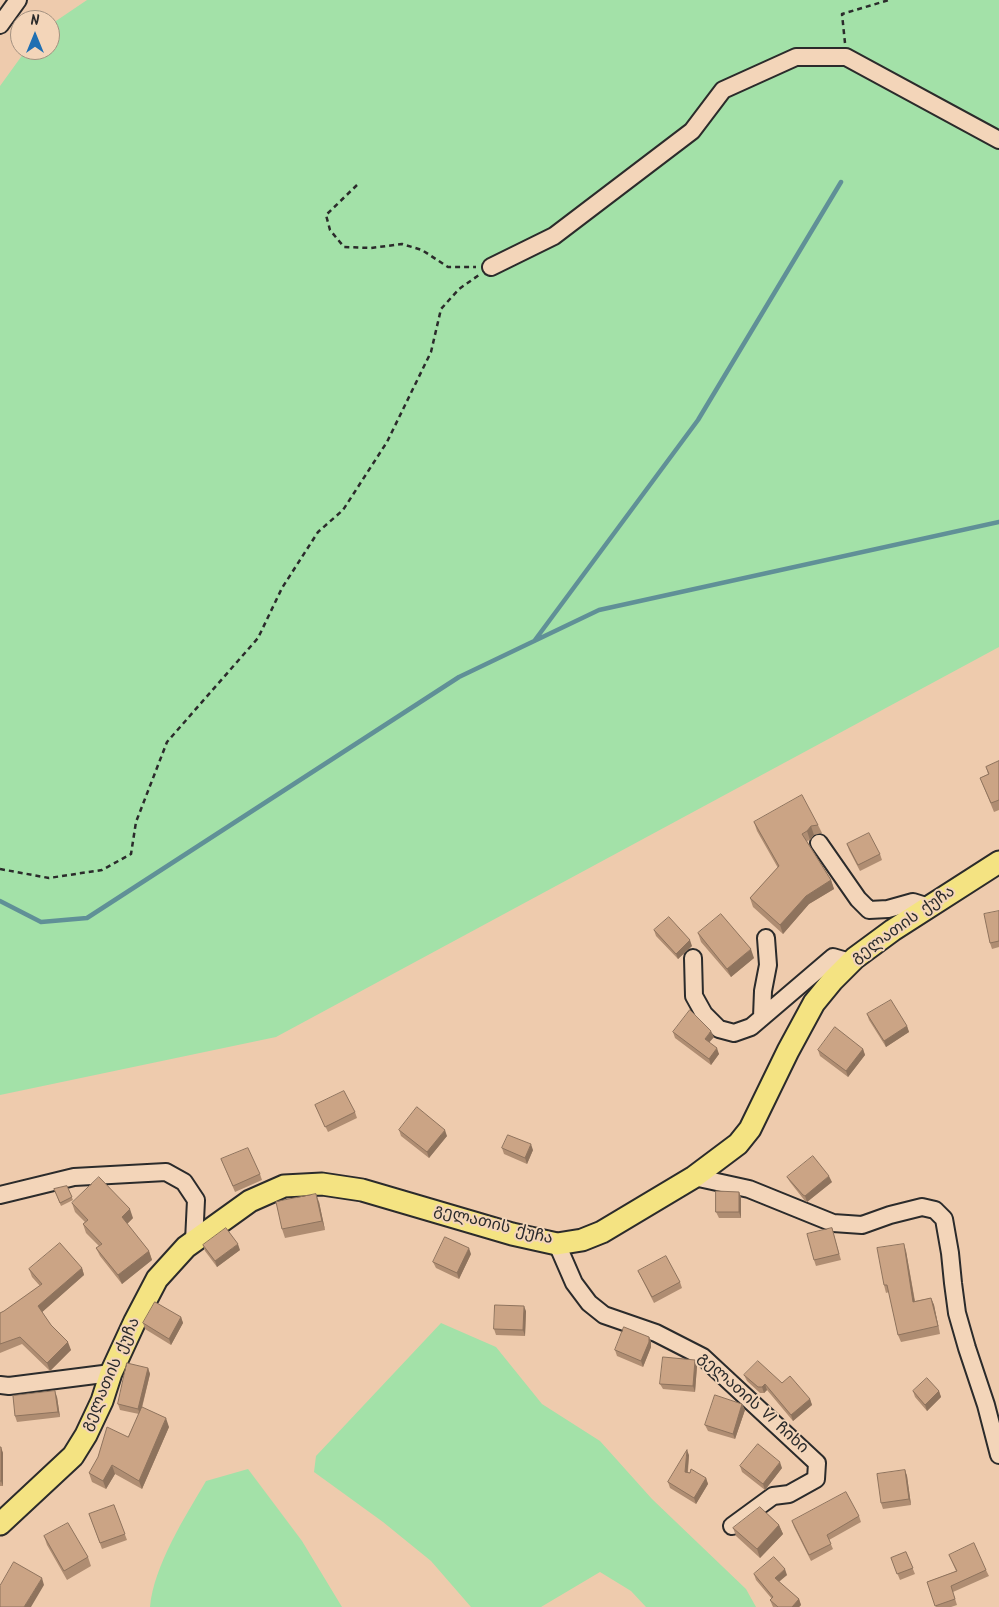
<!DOCTYPE html>
<meta charset="utf-8">
<style>
body{margin:0}
#map{position:relative;width:999px;height:1607px;overflow:hidden;background:#eecbad;font-family:Kalam,sans-serif}
canvas{display:block}
.north{position:absolute;left:10px;top:10px;width:50px;height:50px;box-sizing:border-box;background:#f3d5b9;border:1px solid #a39180;border-radius:50%;rotate:0deg;font-size:14px;font-weight:700;line-height:20px;text-align:center;color:#2b2b2b}
.north::after{content:'';display:block;margin:auto;width:18px;height:22px;background:#1f6fb2;clip-path:polygon(50% 0,100% 100%,50% 72%,0 100%)}
</style>
<div id="map">
<canvas width="999" height="1607"></canvas>
<div class="north">N</div>
</div>
<script>
const context = document.querySelector('canvas').getContext('2d');
context.lineJoin = 'round';
function paint(path, color) { context.fillStyle = color; context.fill(path, 'evenodd'); }
function trace(path, color, width, dash) { context.strokeStyle = color; context.lineWidth = width; context.lineCap = dash ? 'butt' : 'round'; context.setLineDash(dash || []); context.stroke(path); }
function label(font, color, halo, rows, align = 'center') {
  context.font = font + ' Kalam,"Noto Sans Georgian",sans-serif'; context.lineWidth = 4; context.setLineDash([]); context.textBaseline = 'middle'; context.strokeStyle = halo; context.fillStyle = color; for (const [text, x, y, turn = 0] of rows) {
    context.save(); context.translate(x, y); context.rotate((+turn || 0) * Math.PI / 180); context.textAlign = isNaN(turn) ? turn : align; if (halo) context.strokeText(text, 0, 0); context.fillText(text, 0, 0); context.restore();
  }
}
paint(new Path2D(`
 M87,0H999V647L276,1037L0,1095V86L26,50H50V25Z
 M441,1323L496,1347L542,1404L600,1441L652,1499L746,1589L756,1607H646L631,1591L600,1572L541,1607H471L431,1561L383,1522L314,1472L316,1456Z
 M248,1469L302,1541L342,1607H150C154,1565 185,1517 206,1481Z`), '#a3e1a8');
trace(new Path2D(`
 M535,640L698,420L841,182
 M0,901L41,922L87,918L459,677L599,610L999,522`), '#609097', 4.5);
const minor = new Path2D(`
 M0,25L18,0
 M491,267L554,236L692,131L723,90L796,57H846L999,140
 M819,843L858,899L869,910L888,909L913,902L929,907
 M693,958L694,996L704,1014L719,1029L734,1033L751,1027L833,957L850,962
 M762,1017L763,991L768,965L766,938
 M694,1177L749,1189L833,1223L862,1225L890,1215L922,1207L935,1210L944,1219L950,1253L953,1283L957,1313L967,1348L986,1405L999,1455
 M0,1195L74,1177L166,1172L184,1182L196,1200L194,1241
 M557,1244L574,1283L589,1303L604,1315L656,1333L703,1357L817,1463L816,1479L789,1494L773,1496L732,1526
 M0,1385L9,1386L111,1373`);
const major = new Path2D(`
 M0,1524L73,1456L86,1435L102,1401L111,1373L135,1321L157,1279L186,1247L250,1201L284,1186L322,1184L362,1190L512,1234L557,1244L582,1240L602,1232L694,1177L738,1144L750,1129L788,1051L814,1003L832,981L855,958L893,930L999,862`);
trace(minor, '#2b2b2b', 20);
trace(major, '#2b2b2b', 25);
trace(new Path2D(`
 M845,43L842,14L889,0
 M357,185L326,215L330,230L344,247L371,248L402,244L422,250L448,267H476
 M0,869L49,878L102,870L131,854L136,822L167,742L258,638L282,588L318,532L343,510L387,442L431,352L441,309L459,289L479,275`), '#2b2b2b', 2.5, [5, 4]);
trace(minor, '#f3d5b9', 16);
trace(major, '#f4e382', 21);
paint(new Path2D(`
 M999,761V810L994,812L980,778L988,774L986,767Z
 M754,822L818,825L822,833L814,835L810,840L807,841L831,880L834,889L809,904L783,934L753,907L750,898L778,868L757,831Z
 M847,844L880,854L882,860L860,871L849,850Z
 M999,911V947L992,949L990,943Z
 M654,930L692,946L678,959L656,936Z
 M698,933L754,958L731,977L701,942Z
 M867,1014L907,1026L909,1032L886,1047L869,1020Z
 M673,1032L714,1037L709,1042L719,1054L711,1065L675,1038Z
 M863,1049L865,1055L848,1077L820,1056L818,1050Z
 M315,1105L355,1112L357,1118L328,1132Z
 M399,1130L447,1136L429,1158L401,1136Z
 M502,1148L533,1150L527,1164L504,1154Z
 M221,1159L260,1174L262,1180L235,1192Z
 M787,1177L832,1182L807,1202L805,1201L790,1182Z
 M67,1186L73,1200L61,1206L54,1189Z
 M739,1192L741,1198V1218H719L716,1212Z
 M319,1202L325,1230L285,1238L282,1229Z
 M72,1203L133,1218L127,1224L149,1251L152,1260L122,1284L100,1256L96,1248L99,1246L86,1233L83,1224L85,1222L75,1212Z
 M832,1228L841,1260L816,1266L814,1260Z
 M203,1245L240,1250L217,1267L205,1251Z
 M906,1251L915,1301L931,1298L934,1305L940,1334L901,1342L898,1335L889,1292L886,1293L884,1285Z
 M471,1254L459,1279L436,1268L433,1262Z
 M82,1268L84,1275L42,1312L51,1325L71,1350L50,1371L22,1344L0,1353V1313L4,1311L40,1286L32,1277L29,1269Z
 M638,1271L680,1282L682,1288L654,1303Z
 M526,1311L525,1336L496,1335L494,1329Z
 M181,1317L183,1323L171,1345L145,1329L143,1323Z
 M649,1337L651,1342V1347L643,1367L617,1356L615,1350Z
 M697,1366L695,1392L663,1389L660,1384Z
 M148,1368L150,1374L142,1408L169,1427L142,1489L115,1474L106,1489L92,1482L89,1473L128,1437L139,1414L120,1410L118,1404Z
 M744,1375L782,1383L810,1399L812,1405L793,1421L767,1390L764,1393H760L747,1381Z
 M913,1391H939L941,1397L927,1411L915,1397Z
 M57,1397L60,1417L17,1422L15,1416Z
 M742,1404L745,1410L735,1439L708,1431L705,1425Z
 M0,1447L3,1453V1486H0Z
 M689,1455L688,1472L706,1478L708,1484L696,1504L670,1488L668,1482Z
 M740,1466L782,1468L765,1490L742,1472Z
 M905,1470L907,1476L911,1505L883,1509L881,1503Z
 M114,1505L127,1540L102,1549L89,1514Z
 M859,1516L861,1522L829,1540L833,1549L811,1561L794,1527L792,1521Z
 M779,1525L783,1534L760,1558L736,1536L733,1528Z
 M44,1536L88,1557L91,1566L67,1580L47,1545Z
 M906,1552L915,1574L900,1580L891,1558Z
 M949,1555L986,1570L989,1576L953,1592L957,1605L951,1607H936L927,1582L956,1571Z
 M754,1574L787,1575L779,1582L799,1599L801,1605L799,1607H773L770,1600L772,1599L756,1580Z`), '#af8d72');
paint(new Path2D(`
 M811,826L814,835L810,840L807,831Z
 M831,880L834,889L809,904L783,934L780,925L806,896Z
 M690,940L692,946L678,959L676,954Z
 M751,949L754,958L731,977L727,969Z
 M907,1026L909,1032L886,1047L884,1041Z
 M711,1031L714,1037L707,1045L705,1039Z
 M717,1048L719,1054L711,1065L709,1059Z
 M863,1049L865,1055L848,1077L846,1071Z
 M445,1130L447,1136L429,1158L427,1152Z
 M531,1144L533,1150L527,1164L525,1158Z
 M829,1176L832,1182L807,1202L805,1196Z
 M739,1192L741,1198V1218L739,1212Z
 M316,1194L319,1202L325,1230L322,1221Z
 M130,1209L133,1218L125,1226L122,1217Z
 M238,1244L240,1250L217,1267L215,1261Z
 M904,1244L906,1251L916,1309L913,1302Z
 M469,1248L471,1254L459,1279L457,1273Z
 M149,1251L152,1260L122,1284L118,1275Z
 M82,1268L84,1275L40,1314L38,1306Z
 M931,1298L934,1305L940,1334Z
 M524,1306L526,1311L525,1336L523,1330Z
 M181,1317L183,1323L171,1345L169,1339Z
 M649,1337L651,1342V1347L643,1367L641,1361Z
 M68,1342L71,1350L50,1371L47,1363Z
 M695,1360L697,1366L695,1392L693,1386Z
 M148,1368L150,1374L140,1414L138,1409Z
 M765,1384L767,1390L764,1393L762,1387Z
 M55,1391L57,1397L60,1417L58,1412Z
 M939,1391L941,1397L927,1411L925,1405Z
 M810,1399L812,1405L793,1421L791,1415Z
 M742,1404L745,1410L735,1439L733,1434Z
 M166,1418L169,1427L142,1489L139,1481Z
 M1,1447L3,1453V1486L1,1481Z
 M687,1450L689,1455L687,1477L685,1472Z
 M780,1462L782,1468L765,1490L763,1484Z
 M112,1465L115,1474L106,1489L103,1481Z
 M905,1470L907,1476L911,1505L909,1499Z
 M706,1478L708,1484L696,1504L694,1498Z
 M779,1525L783,1534L760,1558L757,1549Z
 M785,1569L787,1575L777,1583L775,1578Z
 M42,1578L44,1585L31,1607H24Z
 M799,1599L801,1605L799,1607H792Z`), '#8e735d');
const building = new Path2D(`
 M999,761V800L991,803L980,778L989,774L986,767Z
 M802,795L818,825L811,826L807,831L802,834L831,880L806,896L780,925L750,898L779,866L754,822Z
 M869,833L880,854L858,865L847,844Z
 M999,911V941L990,943L984,914Z
 M721,914L751,949L727,969L698,933Z
 M669,917L690,940L676,954L654,930Z
 M891,1000L907,1026L884,1041L867,1014Z
 M690,1010L711,1031L705,1039L717,1048L709,1059L673,1032Z
 M835,1027L863,1049L846,1071L818,1050Z
 M344,1091L355,1112L325,1127L315,1105Z
 M417,1107L445,1130L427,1152L399,1130Z
 M508,1135L531,1144L525,1158L502,1148Z
 M248,1148L260,1174L233,1186L221,1159Z
 M813,1156L829,1176L805,1196L803,1195L787,1177Z
 M99,1177L130,1209L122,1217L149,1251L118,1275L96,1248L102,1244L83,1224L88,1220L72,1203Z
 M67,1186L72,1197L60,1203L54,1189Z
 M716,1191L739,1192V1212H716Z
 M316,1194L322,1221L282,1229L276,1202Z
 M226,1228L238,1244L215,1261L203,1245Z
 M832,1228L839,1254L814,1260L807,1234Z
 M445,1237L469,1248L457,1273L433,1262Z
 M60,1243L82,1268L38,1306L51,1325L68,1342L47,1363L20,1337L0,1344V1313L4,1311L42,1284L29,1269Z
 M904,1244L913,1302L931,1298L938,1326L898,1335L887,1285H884L877,1248Z
 M666,1256L680,1282L652,1297L638,1271Z
 M155,1302L181,1317L169,1339L143,1323Z
 M495,1305L524,1306L523,1330L494,1329Z
 M624,1327L649,1337V1342L641,1361L615,1350Z
 M663,1357L695,1360L693,1386L660,1384Z
 M758,1361L782,1383L790,1376L810,1399L791,1415L765,1384L762,1387H758L744,1375Z
 M127,1363L148,1368L138,1409L118,1404Z
 M927,1378L939,1391L925,1405L913,1391Z
 M55,1391L58,1412L15,1416L13,1396Z
 M715,1395L742,1404L733,1434L705,1425Z
 M142,1407L166,1418L139,1481L112,1465L103,1481L89,1473L98,1457L107,1427L128,1437Z
 M758,1444L780,1462L763,1484L740,1466Z
 M0,1447H1V1481H0Z
 M687,1450L685,1472L690,1473L691,1469L706,1478L694,1498L668,1482Z
 M905,1470L909,1499L881,1503L877,1474Z
 M846,1492L859,1516L827,1535L831,1544L809,1555L792,1521Z
 M114,1505L125,1534L100,1543L89,1514Z
 M760,1507L779,1525L757,1549L733,1528Z
 M68,1523L88,1557L64,1571L44,1536Z
 M974,1543L986,1570L951,1586L955,1599L935,1606L927,1582L957,1571L949,1555Z
 M906,1552L913,1568L897,1574L891,1558Z
 M774,1557L785,1569L775,1578L799,1599L792,1607H778L770,1600L773,1597L754,1574Z
 M14,1562L42,1578L24,1607H0V1586Z`);
paint(building, '#cba485');
trace(building, '#8e735d', 1);
label('16px', '#2b2b2b', '#f3d5b9', [
 ["გელათის ქუჩა",904,926,-35],
 ["გელათის ქუჩა",493,1226,14],
 ["გელათის ქუჩა",112,1375,-66],
 ["გელათის VI ჩიხი",752,1404,42]
]);
</script>
